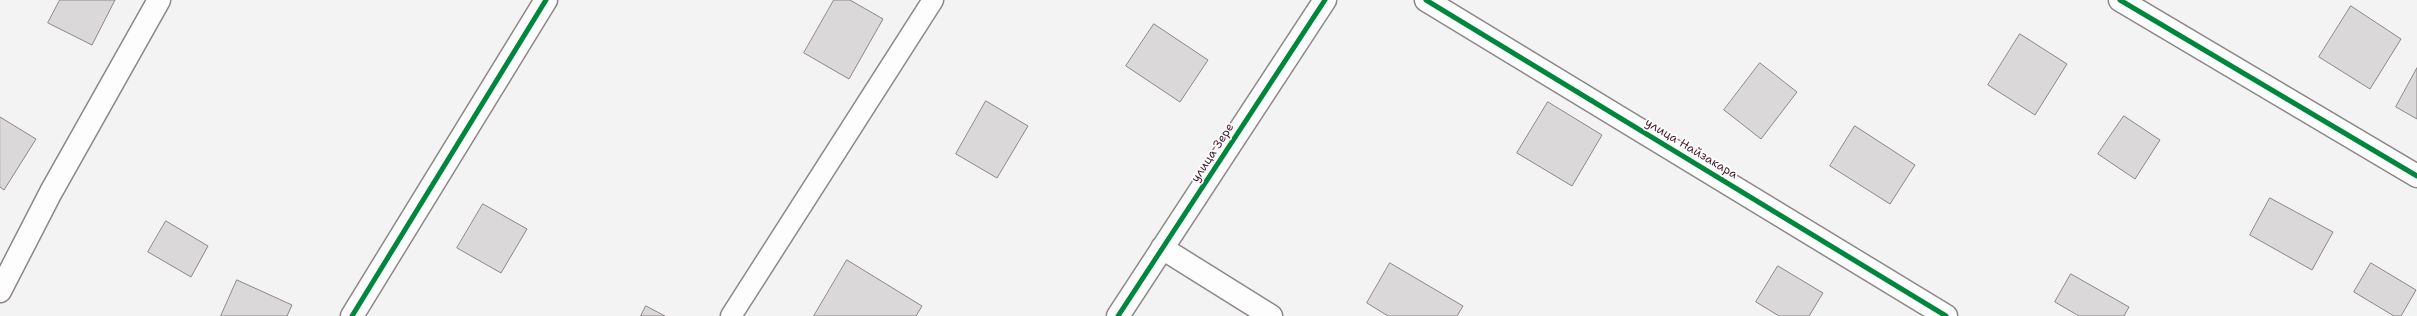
<!DOCTYPE html>
<meta charset="utf-8">
<style>
body{margin:0}
canvas{display:block;background:#f3f3f3}
</style>
<canvas width="2417" height="316"></canvas>
<script>
const context = document.querySelector('canvas').getContext('2d');
context.lineJoin = 'round';
function paint(path, color) { context.fillStyle = color; context.fill(path, 'evenodd'); }
function trace(path, color, width, dash) { context.strokeStyle = color; context.lineWidth = width; context.lineCap = dash ? 'butt' : 'round'; context.setLineDash(dash || []); context.stroke(path); }
function label(font, color, halo, rows, align = 'center') {
  context.font = font + ' "Shantell Sans",sans-serif'; context.lineWidth = 3.5; context.setLineDash([]); context.textBaseline = 'middle'; context.strokeStyle = halo; context.fillStyle = color; for (const [text, x, y, turn = 0] of rows) {
    context.save(); context.translate(x, y); context.rotate((+turn || 0) * Math.PI / 180); context.textAlign = isNaN(turn) ? turn : align; if (halo) context.strokeText(text, 0, 0); context.fillText(text, 0, 0); context.restore();
  }
}
const building = new Path2D(`
 M60,0H115L92,45L48,23Z
 M834,0H850L883,19L849,79L804,53Z
 M2351,6L2401,39L2370,89L2319,57Z
 M1154,24L1208,60L1180,102L1126,66Z
 M2020,34L2067,64L2035,115L1988,85Z
 M1760,63L1797,92L1761,139L1724,110Z
 M2417,68V119L2396,107Z
 M986,101L1028,126L997,178L956,154Z
 M1548,102L1602,135L1572,186L1517,153Z
 M2124,116L2160,140L2135,179L2098,154Z
 M0,117L36,139L4,190L0,187Z
 M1855,126L1915,165L1890,204L1830,166Z
 M2270,198L2333,232L2312,270L2250,235Z
 M483,204L527,229L501,273L457,248Z
 M166,221L208,246L191,277L148,252Z
 M847,260L922,306L916,316H814Z
 M1390,263L1463,306L1457,316H1388L1367,303Z
 M2371,263L2416,290L2401,316H2394L2354,292Z
 M1778,266L1823,293L1809,316H1779L1756,302Z
 M2071,274L2129,307L2124,316H2079L2055,302Z
 M237,280L292,305L287,316H221Z
 M646,306L665,316H641Z`);
paint(building, '#dad8d9');
trace(building, '#8e8688', 1);
const service = new Path2D(`
 M731,316L933,0`);
const minor = new Path2D(`
 M1426,0L1946,316
 M2120,0L2417,176
 M1162,248L1271,316
 M0,291L51,192L159,0
 M352,316L546,0
 M1118,316L1325,0`);
trace(service, '#8e8688', 23);
trace(minor, '#8e8688', 25);
trace(service, '#fdfdfd', 20);
trace(minor, '#fdfdfd', 22);
trace(new Path2D(`
 M1426,0L1946,316
 M2120,0L2417,176
 M352,316L546,0
 M1118,316L1325,0`), '#00873e', 5);
label('12px', '#4a1f2b', '#fff', [
 ["улица Найзакара",1691,149,31],
 ["улица Зере",1213,153,-57]
]);
</script>
